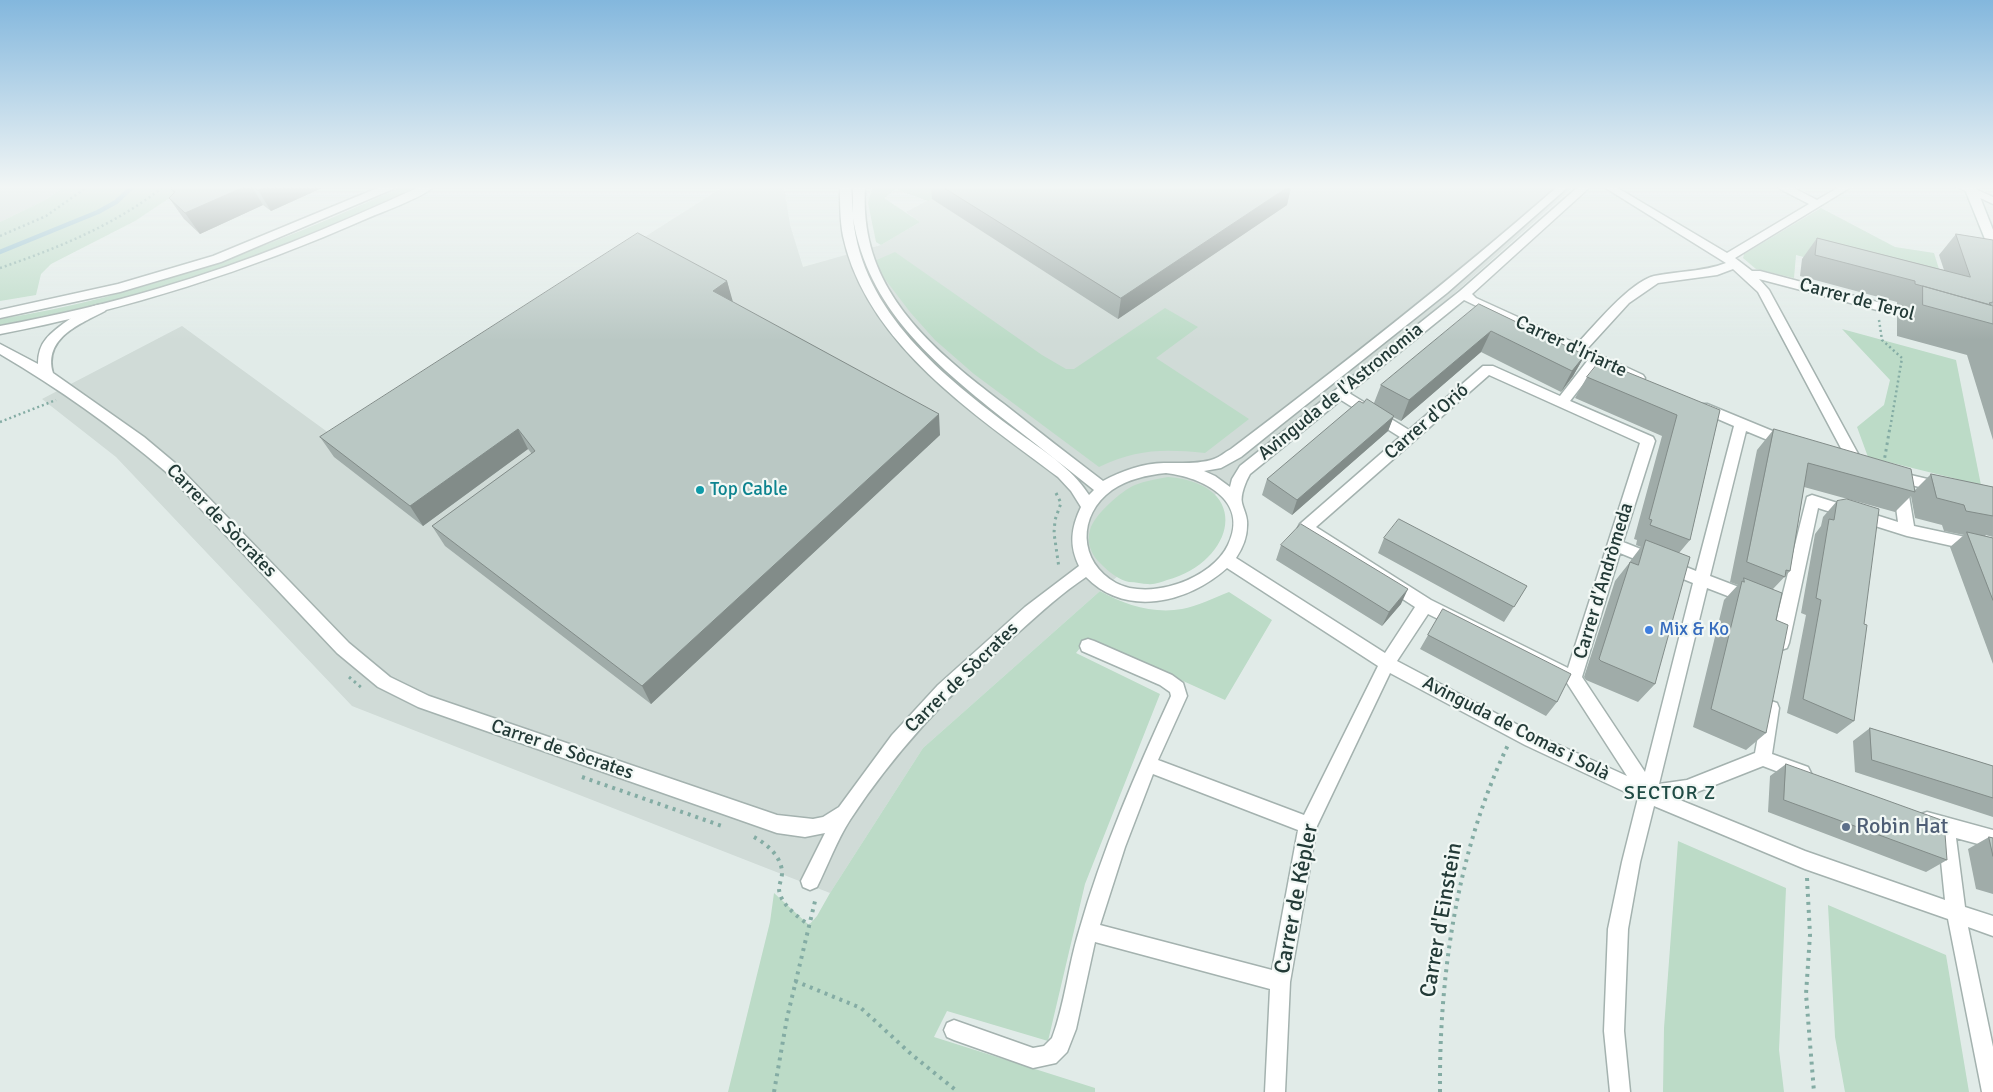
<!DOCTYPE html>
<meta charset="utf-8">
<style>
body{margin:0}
canvas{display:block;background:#e1ebe8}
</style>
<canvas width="1993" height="1092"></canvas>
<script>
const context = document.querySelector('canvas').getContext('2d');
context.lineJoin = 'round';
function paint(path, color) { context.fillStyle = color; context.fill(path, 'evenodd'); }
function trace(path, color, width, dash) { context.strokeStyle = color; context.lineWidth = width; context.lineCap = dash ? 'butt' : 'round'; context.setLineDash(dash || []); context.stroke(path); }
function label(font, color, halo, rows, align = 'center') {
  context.font = font + ' Signika,sans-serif'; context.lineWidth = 4.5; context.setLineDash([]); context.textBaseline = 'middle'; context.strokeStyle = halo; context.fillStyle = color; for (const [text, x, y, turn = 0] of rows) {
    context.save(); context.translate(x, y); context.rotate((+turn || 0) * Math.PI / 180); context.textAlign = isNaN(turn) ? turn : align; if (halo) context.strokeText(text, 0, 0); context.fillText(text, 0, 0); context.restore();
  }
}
paint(new Path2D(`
 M0,187H64L45,200L0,222Z
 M723,187H784L790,225L803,267L881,245L920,222L906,212L953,187H1573L1429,316L1100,591L923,748L830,893L352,706L116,457L42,399L182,326L333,436Z`), '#d0dbd7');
paint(new Path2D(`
 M64,187H186L135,221L51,264L41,274L36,295L0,301V222L45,200Z
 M401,187H416C366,210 315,234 263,254C178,286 89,308 0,325V319C140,297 273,246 401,187Z
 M872,187H956L928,201L896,189L884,198L920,222L881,245L876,242L868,203Z
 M1821,208L1895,247L1934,253L1947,295L1796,255L1794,278L1756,269L1743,258L1744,254Z
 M895,252L1042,355L1066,369H1074L1165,308L1198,327L1156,358L1249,419L1205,453C1163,449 1137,449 1099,467L974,374L935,340L910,312L872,262Z
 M1842,329L1956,360L1981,485L1868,457L1857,427L1884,405L1890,380Z
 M1168,477C1254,484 1235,562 1167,580C1161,582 1154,585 1148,584C1142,584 1136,582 1129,582C1119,580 1109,572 1101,564C1092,556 1086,543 1090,530C1094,515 1121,491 1135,485C1145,481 1157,479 1168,477Z
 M1100,591C1124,605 1154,614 1182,609C1197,606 1214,598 1229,592L1272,620L1225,700L1088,638L1076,653L1160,694L1085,884L1048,1041L947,1011L934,1037L1095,1088V1092H728L770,922L774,893L809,925L817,916L830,893L923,748Z
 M1678,841L1786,888L1779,1050L1784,1092H1663L1664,1028Z
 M1828,905L1946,955L1969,1092H1845L1835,1037Z`), '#bcdbc7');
trace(new Path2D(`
 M0,252L98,212L116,202L132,187`), '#8dbccc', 4.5);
const minor = new Path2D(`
 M840,187H851L853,213V187H865C864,205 865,222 869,240C885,312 949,362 1004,404C1037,430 1070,456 1103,481C1121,471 1146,462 1167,463C1182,463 1200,464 1214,459C1220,457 1225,452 1231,449C1342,365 1452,279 1557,187H1568L1447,293L1282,424L1241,457L1221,468L1204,471L1215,476L1230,487L1232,479L1240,466L1460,291L1578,187H1590L1472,294L1476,298L1577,344C1594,326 1630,282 1654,276C1678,271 1703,272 1726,263L1604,187H1616L1727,253L1809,204L1780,189L1779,187H1792L1817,200L1839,187H1851L1735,258L1752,271H1760L1919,313L1925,317L1919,321L1759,279L1769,290L1863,463L1861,467L1856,468L1851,467L1758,292L1733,269L1717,275L1658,283L1629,303L1587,349L1643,375L1645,378L1643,381H1633L1598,365L1570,401L1653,437L1655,441L1623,542L1696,571L1734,426L1697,410L1695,407L1697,404H1707L1792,439L1794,443L1792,447L1787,448L1746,431L1710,576L1757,594L1759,599L1757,604L1751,605L1707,588L1659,784L1687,780L1755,753L1763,708L1765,703L1771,701L1777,703L1779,708L1772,754L1808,767L1811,773L1808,779L1802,781L1763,766L1687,796L1675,798L1805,851L1945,900L1938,832L1921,826L1918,820L1921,814L1927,812L1993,830V848L1956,838L1965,907L1993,916V936L1968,927L1993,1047V1092H1982L1948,919L1805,869L1654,806L1640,862L1628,929L1624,1031L1630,1092H1610L1604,1031L1608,929L1622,862L1638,798L1525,745L1390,673L1317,826L1290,982L1285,1092H1265L1270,989L1095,942L1076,1029L1067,1052L1056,1063L1033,1068L954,1040L947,1037L944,1030L947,1023L954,1020L1033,1048L1044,1046L1052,1038C1065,1004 1068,966 1079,931C1102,850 1136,772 1171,696L1170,692L1160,685L1082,651L1080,646L1082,641L1088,639L1094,641L1172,675L1183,683L1187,696L1158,760L1304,815L1378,666L1227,568C1188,603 1126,618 1086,577C1062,593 1041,612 1019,632C955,688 897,748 850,820C837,840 828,865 817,887L810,890L803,887L801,881L825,833L805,837L777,833L418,707L378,687L337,653L165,471C113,427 58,388 0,354V344L38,364C38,355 40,346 46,339C55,328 92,301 105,305L107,308L105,311C80,324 43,338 53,373L144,437L175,463L349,643L390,677L429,696L777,815L813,819L823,817L839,807L892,735L938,685L1025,607L1079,566C1069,545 1071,528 1081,507L1071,491L1058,477C976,415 866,344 843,236C840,220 840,202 840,187ZM853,218C868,309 933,362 1001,417C1032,441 1063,465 1094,490L1089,495C1071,467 1042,450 1015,430C944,377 862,312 853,218ZM1464,300L1588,360L1560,396L1493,366H1483L1409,430L1349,393ZM1489,375L1640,443L1568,668L1431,600L1316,527ZM1341,400L1400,437L1300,524L1298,528L1300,532L1415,607L1385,653L1236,558C1242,549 1247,538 1247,526C1248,517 1244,511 1242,503C1240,495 1246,481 1250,474ZM1166,473C1202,477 1250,500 1228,545C1212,579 1150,601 1116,583C1078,562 1077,515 1112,490C1128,479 1147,475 1166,473ZM1620,553L1693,583L1645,772L1582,677ZM1428,614L1567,683L1627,776L1537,735L1397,661ZM1153,774L1298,830L1272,970L1100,925L1125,847Z
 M1957,187H1971L1993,197V204Z
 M1894,471L1940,482L1945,483L1947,487L1945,491L1940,492L1907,484L1914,526L1993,543V555L1907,536L1818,508L1789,643L1787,648L1781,650L1775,648L1773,643L1778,613L1807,497L1812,495L1898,522L1893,485L1895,482L1889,480L1887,476L1889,472Z`);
const tertiary = new Path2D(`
 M380,187H395L393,189L221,262L120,292L0,318V310L118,284L213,256Z
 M419,187H433C424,197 382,212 368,218C248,271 129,309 0,334V326C54,316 107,304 160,288C249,262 334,226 419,187Z`);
const secondary = new Path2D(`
 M1964,187H1976L1993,230V248L1987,244Z`);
trace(minor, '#a4b2af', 3);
trace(tertiary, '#a4b2af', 3);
trace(secondary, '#a1b6b1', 3);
trace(new Path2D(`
 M0,236L46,216L87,187
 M0,268C58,248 115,225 163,187
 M1879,320L1882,340L1902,358L1890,429
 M0,422L56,400`), '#84aca4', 2.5, [2, 3]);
trace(new Path2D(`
 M1882,463L1884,462L1890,427
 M1056,493L1061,503L1055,520L1054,533L1059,568
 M349,677L363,689`), '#84aca4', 3, [2.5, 4]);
trace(new Path2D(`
 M582,777L725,827
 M754,837C767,844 782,857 782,873C782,879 779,884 779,889C780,904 798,917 809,925
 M1807,878L1810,935L1806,994L1814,1092
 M795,981L861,1008L911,1054L958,1092
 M774,1092L787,1018L816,897
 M1440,1092C1439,975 1457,851 1508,745`), '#84aca4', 4, [3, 5]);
paint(minor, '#fff');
paint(tertiary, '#fff');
paint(secondary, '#fff');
paint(new Path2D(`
 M174,187H324L271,211L263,205L200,234L184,219L169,198L174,193L170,188Z
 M931,187H1291L1287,205L1118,319L932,199Z
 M1956,234L1993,241V440L1967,355L1897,336V317L1905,307L1897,305V302L1800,276L1802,259L1817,238L1944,270L1939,255Z
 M727,281L732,302L940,435L651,704L445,546L432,526L532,454L528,449L423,526L334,457L320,437Z
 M1479,304L1585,355L1573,376L1561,392L1481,352L1401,421L1393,417L1388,431L1292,515L1262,495L1267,479L1363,403H1374L1381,385Z
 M1587,377L1720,410L1690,540L1679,553L1655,684L1638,702L1586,680L1584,677L1615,581L1630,562L1631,560L1641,547L1636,545L1637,540L1634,539L1662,436L1575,398Z
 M1774,429L1915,490L1931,474L1993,487V537L1986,535L1985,536L1993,538V664L1950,547L1964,535L1944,531L1942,525L1915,518L1911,496L1895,512L1804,487L1790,571L1773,589L1776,620L1766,733L1746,750L1693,727L1724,600L1738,585L1730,582L1757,450Z
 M1837,501L1864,624L1854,721L1837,734L1787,713L1806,615L1801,613L1815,534L1821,526L1823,517Z
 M1384,538L1527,586L1504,622L1378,553Z
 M1281,545L1401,604L1382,626L1276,560Z
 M1443,609L1557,702L1546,716L1420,649Z
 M1870,728L1993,766V817L1855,772L1853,741Z
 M1786,764L1947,860L1926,872L1768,812L1770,776Z
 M1989,837L1993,838V894L1976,889L1968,849Z`), '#a0aca9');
paint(new Path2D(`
 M244,187H252L263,205L200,234L185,213Z
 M265,187H324L271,211L258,190Z
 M1288,187H1291L1287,205L1118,319L1121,298Z
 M727,281L733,302L713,291Z
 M1491,331L1481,352L1401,421L1409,400Z
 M1585,355L1573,376L1561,392L1572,371Z
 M939,414L940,435L651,704L642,686Z
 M1394,416L1388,431L1292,515L1297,500Z
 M518,429L528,449L423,526L410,506Z
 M1408,589L1401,604L1382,626L1389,612Z`), '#828c89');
const building = new Path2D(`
 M174,187H244L185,213L169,198L175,192L170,188Z
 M254,187H265L258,190Z
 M943,187H1288L1121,298Z
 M638,233L727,281L713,291L939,414L642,686L432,526L535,451L518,429L410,506L320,437Z
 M1956,234L1993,240V302L1989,303L1991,305L1915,284V281L1815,255L1817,238L1970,277Z
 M1923,286L1993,306V324L1923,305Z
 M1479,304L1585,355L1572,371L1491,331L1409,400L1381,385Z
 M1600,361L1720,410L1690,540L1650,525L1652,520L1649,519L1677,415L1587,377Z
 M1367,399L1394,416L1297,500L1267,479L1359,401L1363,403Z
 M1774,429L1911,469L1915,492L1808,463L1790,571L1786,570L1785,577L1747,562Z
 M1931,474L1993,487V516L1966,511L1964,505L1937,498Z
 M1847,499L1879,509L1864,624L1867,625L1854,721L1803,699L1821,600L1816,598L1829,519L1834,520L1837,501Z
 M1399,519L1527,586L1514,607L1384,538Z
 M1301,524L1408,589L1389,612L1281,545Z
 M1967,532L1993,538V600Z
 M1646,540L1690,557L1655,684L1601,661L1599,659L1630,562L1638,565Z
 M1744,578L1782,593L1776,620L1788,625L1766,733L1711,709L1742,581L1744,582Z
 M1443,609L1571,674L1557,702L1428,635Z
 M1870,728L1993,766V798L1872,760Z
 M1786,764L1944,821L1947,860L1784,800Z
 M1989,837L1993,838V856Z`);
paint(building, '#bac8c4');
trace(building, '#828c89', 1);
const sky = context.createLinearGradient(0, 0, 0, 340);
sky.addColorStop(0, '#83b7dd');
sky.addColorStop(0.55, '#f2f6f5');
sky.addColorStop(1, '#f2f6f500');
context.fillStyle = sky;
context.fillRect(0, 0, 1993, 340);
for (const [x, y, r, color] of [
 [700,490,5,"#0f9aa8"],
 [1649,630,5,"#3f7fe0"],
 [1846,827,5,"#5c6f8a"]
]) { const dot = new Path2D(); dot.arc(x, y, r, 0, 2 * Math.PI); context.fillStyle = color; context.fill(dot); trace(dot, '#f2f8f5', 2); }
label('19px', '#233a37', '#f2f8f5', [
 ["Carrer de Terol",1857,300,15],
 ["Carrer d'Iriarte",1571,347,25],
 ["Avinguda de l'Astronomia",1341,392,-39],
 ["Carrer d'Orió",1427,422,-41],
 ["Carrer de Sòcrates",221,521,46],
 ["Carrer d'Andròmeda",1604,581,-73],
 ["Carrer de Sòcrates",962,678,-44],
 ["Avinguda de Comas i Solà",1516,729,27],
 ["Carrer de Sòcrates",562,750,19]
]);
label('19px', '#0d838f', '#f2f8f5', [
 ["Top Cable",710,490]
], 'left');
label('19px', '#366cbe', '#f2f8f5', [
 ["Mix & Ko",1659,630]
], 'left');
context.letterSpacing = '1px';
label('20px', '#204b45', '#f2f8f5', [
 ["SECTOR Z",1670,794]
]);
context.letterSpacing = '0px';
label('22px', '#4e5e75', '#f2f8f5', [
 ["Robin Hat",1856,827]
], 'left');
label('22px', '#233a37', '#f2f8f5', [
 ["Carrer de Kèpler",1297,899,-79],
 ["Carrer d'Einstein",1442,920,-80]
]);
</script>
